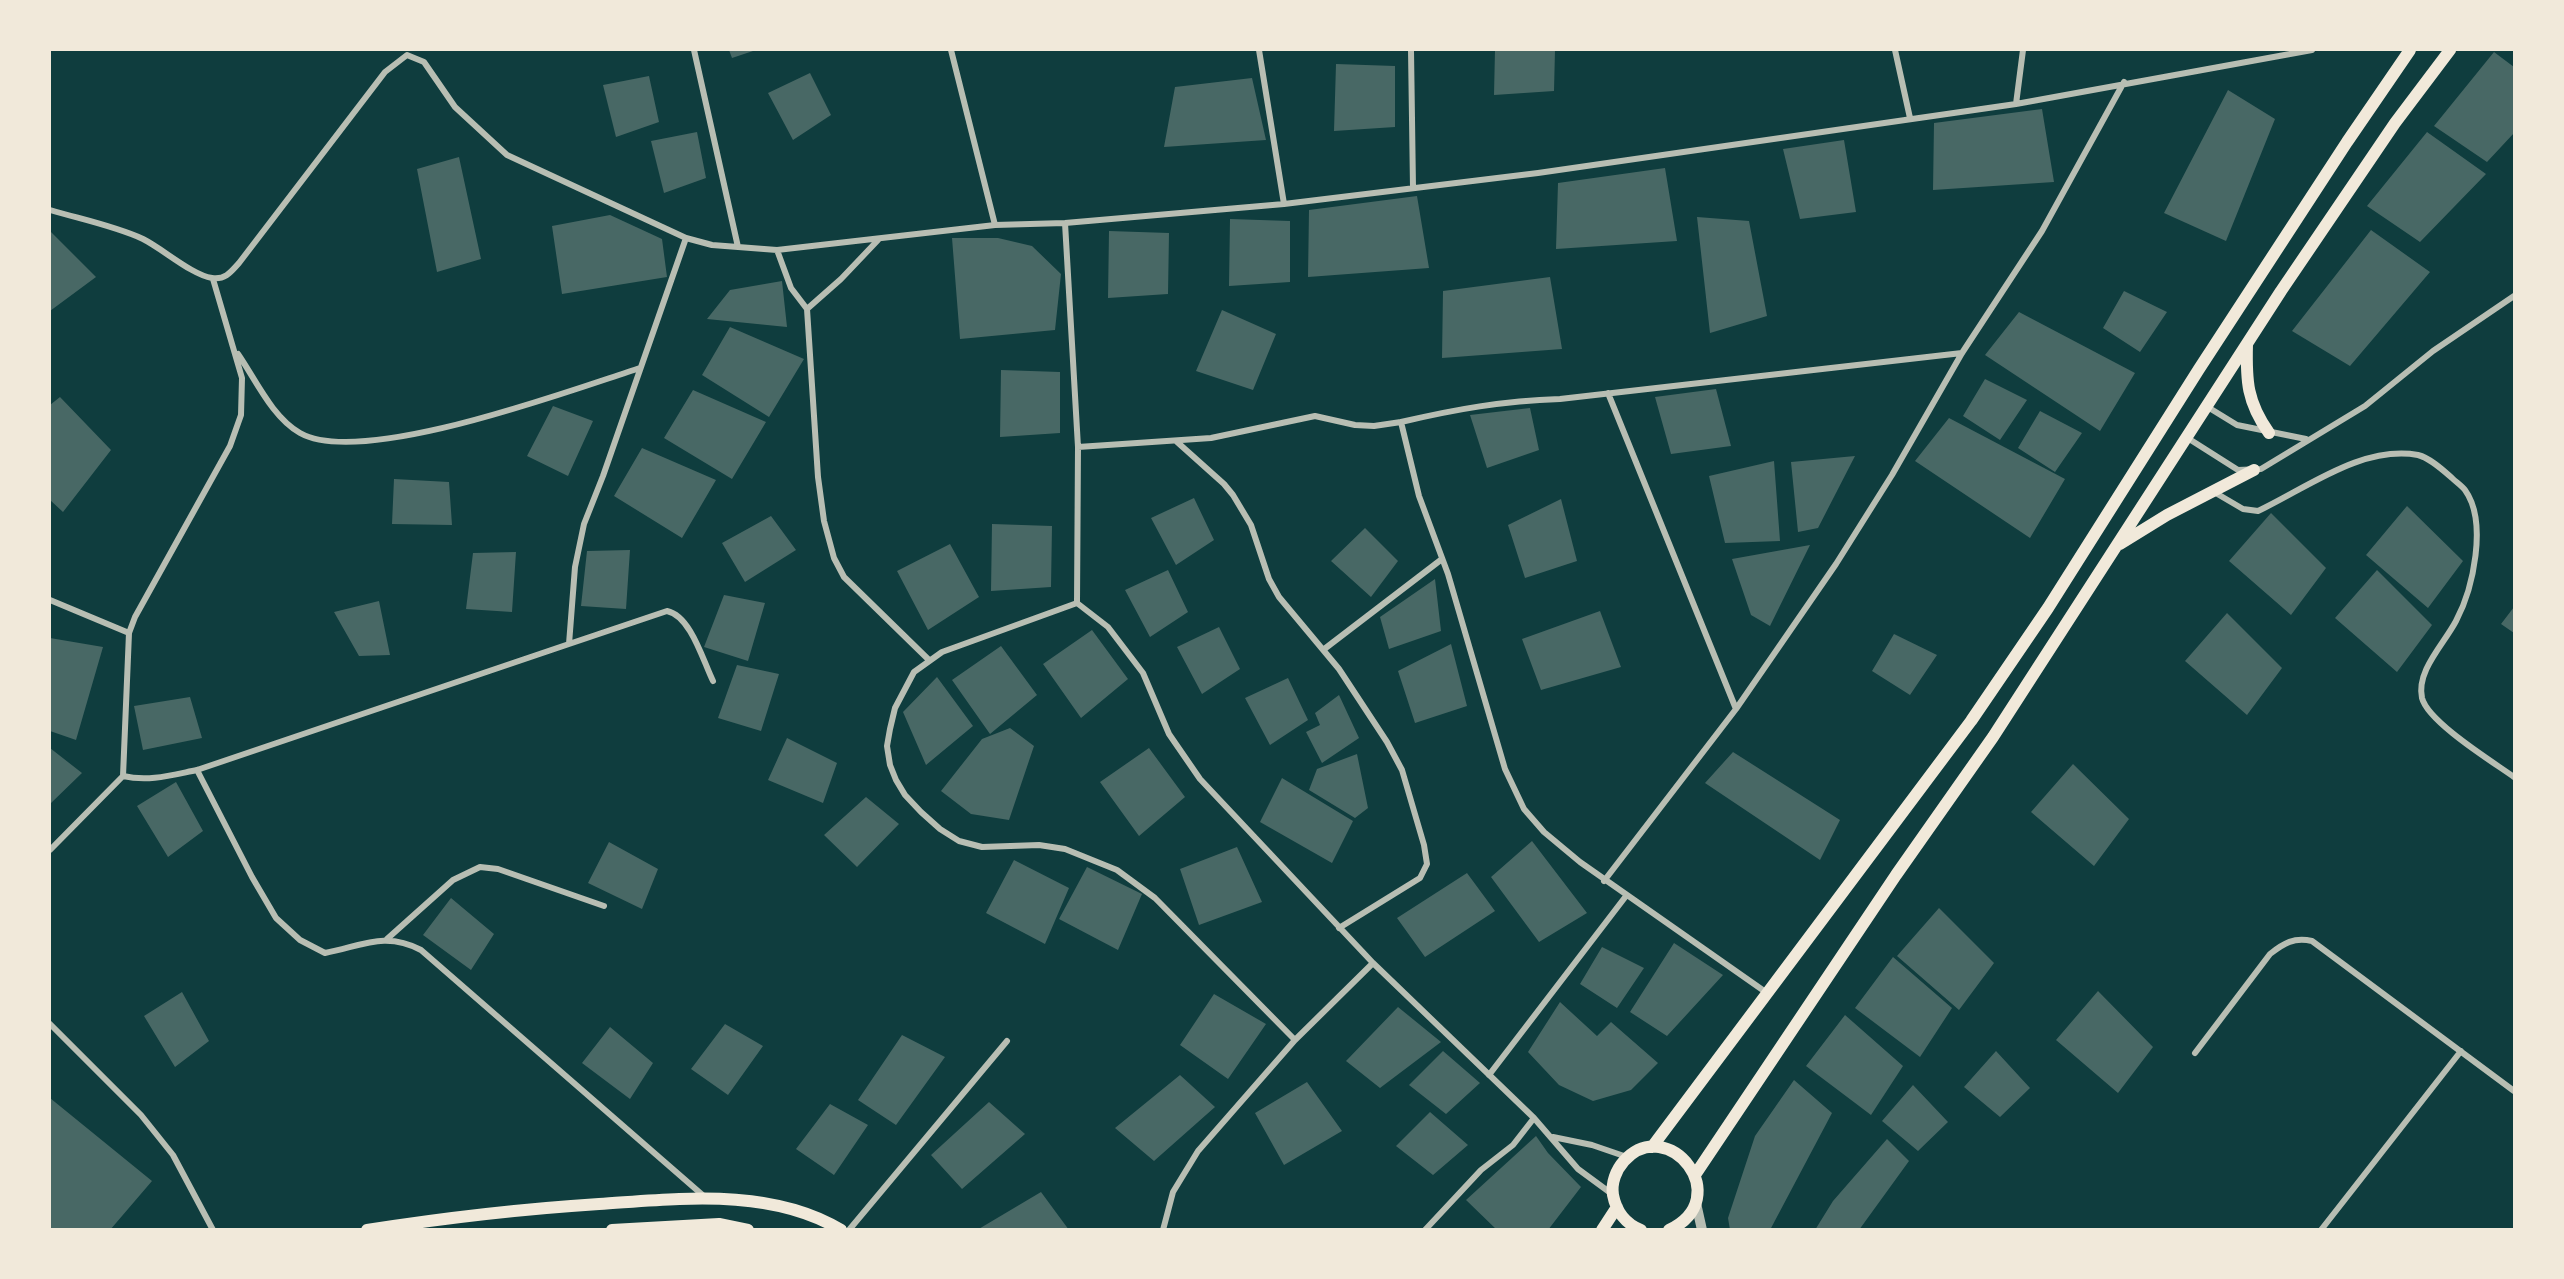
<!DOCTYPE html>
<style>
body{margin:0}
#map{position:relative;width:2564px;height:1279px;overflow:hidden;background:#0f3d3e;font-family:Jost,sans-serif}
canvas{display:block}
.frame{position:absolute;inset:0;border:51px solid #f1e9da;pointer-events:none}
</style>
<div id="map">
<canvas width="2564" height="1279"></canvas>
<div class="frame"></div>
</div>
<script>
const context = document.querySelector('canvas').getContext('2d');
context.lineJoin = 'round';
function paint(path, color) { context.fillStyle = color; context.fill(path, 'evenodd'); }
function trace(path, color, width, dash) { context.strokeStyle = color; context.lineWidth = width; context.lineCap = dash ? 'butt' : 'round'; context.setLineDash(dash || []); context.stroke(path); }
paint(new Path2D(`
 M729,50H756L732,58Z
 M1495,50H1555L1554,91L1494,95Z
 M2494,52L2514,67V133L2487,162L2434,126Z
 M1336,64L1395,66V127L1334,131Z
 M810,73L831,115L793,140L768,93Z
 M649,76L659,122L616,137L603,85Z
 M1252,78L1266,140L1164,147L1175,87Z
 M2228,90L2275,119L2226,241L2164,213Z
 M2042,109L2054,182L1933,190L1934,123Z
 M697,132L706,178L664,193L651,141Z
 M2427,132L2486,174L2420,242L2367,206Z
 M1844,140L1856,212L1800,219L1783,149Z
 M459,157L481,259L437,272L417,169Z
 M1665,168L1677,241L1556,249L1558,183Z
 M1417,196L1429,268L1308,277L1309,210Z
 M610,215L662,239L667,277L562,294L552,226Z
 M1697,217L1749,221L1767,316L1710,333Z
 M1230,219L1290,221V282L1229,286Z
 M2371,230L2430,272L2350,366L2292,331Z
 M50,231L96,277L50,311Z
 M1109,231L1169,233L1168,294L1108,298Z
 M952,238H998L1032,246L1061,274L1055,330L960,339Z
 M1550,277L1562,349L1442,358L1443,291Z
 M782,281L787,327L707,319L730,290Z
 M2124,291L2167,312L2140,352L2103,328Z
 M1222,310L1276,334L1253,390L1196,371Z
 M2019,312L2135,373L2100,431L1985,355Z
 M730,327L804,359L769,417L702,375Z
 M1001,370L1060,372V433L1000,437Z
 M1985,379L2027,400L2000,440L1963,416Z
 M1716,389L1731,446L1671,454L1655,397Z
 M693,390L766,422L732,479L664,438Z
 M60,397L111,450L63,512L50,500V405Z
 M553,406L593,421L568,476L527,456Z
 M1530,408L1539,450L1487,468L1470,415Z
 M2040,411L2082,433L2055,472L2018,448Z
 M1949,418L2065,479L2030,538L1915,461Z
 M642,448L716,480L682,538L614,496Z
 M1855,456L1818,528L1798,532L1791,462Z
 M1774,461L1780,541L1725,543L1709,476Z
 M394,479L449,482L452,525L392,524Z
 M1194,498L1214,540L1176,565L1151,518Z
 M1561,499L1577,561L1525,578L1508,525Z
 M2407,506L2463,561L2428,608L2366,555Z
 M2271,513L2326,568L2291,615L2229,561Z
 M771,516L796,550L745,582L722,543Z
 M992,524L1052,526L1051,587L991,591Z
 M1365,528L1398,561L1371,597L1331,561Z
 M950,544L979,597L928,630L897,571Z
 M1810,545L1770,626L1751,615L1732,559Z
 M630,550L626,609L581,606L587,551Z
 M516,552L512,612L466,609L473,553Z
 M1168,570L1188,612L1150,637L1125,590Z
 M2377,570L2432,625L2397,672L2335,618Z
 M1435,579L1441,631L1389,649L1380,617Z
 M724,595L765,603L748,661L704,647Z
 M379,601L390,655L359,656L334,612Z
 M2514,607V633L2501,624Z
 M1600,611L1621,667L1541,690L1522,639Z
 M2227,613L2282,668L2247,715L2185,661Z
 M1219,627L1240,669L1202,694L1177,647Z
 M1092,630L1128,679L1081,718L1043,664Z
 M1894,634L1937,655L1910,695L1872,671Z
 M50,638L103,647L76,740L50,731Z
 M1451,644L1467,706L1415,723L1398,671Z
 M1001,646L1037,695L990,734L952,680Z
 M737,665L779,674L761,731L718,718Z
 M937,677L973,726L926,765L903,712Z
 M1288,678L1308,720L1270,745L1245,698Z
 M1339,695L1359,738L1322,763L1306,732L1320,725L1315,713Z
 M190,697L202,738L143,750L134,706Z
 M1010,728L1034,746L1009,820L971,814L941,791L982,739Z
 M787,738L837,763L823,803L768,780Z
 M50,748L82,773L50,804Z
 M1149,748L1185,797L1139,836L1100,782Z
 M1733,752L1840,820L1820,860L1705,783Z
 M1357,754L1368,808L1355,818L1309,790L1317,769Z
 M2073,764L2129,819L2094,866L2031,812Z
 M1282,778L1353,821L1332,863L1260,822Z
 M176,782L203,831L168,857L137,806Z
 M866,797L899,824L857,867L824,835Z
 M1532,841L1587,913L1539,942L1491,877Z
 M609,842L658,869L642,909L588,883Z
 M1237,847L1262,902L1199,925L1180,869Z
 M1014,860L1069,888L1045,944L986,913Z
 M1087,867L1142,894L1118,950L1059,919Z
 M1467,873L1495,911L1425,957L1397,918Z
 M451,898L494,934L471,970L423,935Z
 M1939,908L1994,963L1959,1010L1897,956Z
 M1674,943L1723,975L1667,1036L1630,1012Z
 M1602,947L1644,968L1617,1008L1580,984Z
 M1893,957L1952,1008L1920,1057L1855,1008Z
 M2098,991L2153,1047L2118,1093L2056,1040Z
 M182,992L209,1041L175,1067L144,1016Z
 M1214,994L1266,1024L1228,1079L1180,1045Z
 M1560,1002L1597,1036L1611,1022L1658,1063L1631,1090L1593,1101L1559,1085L1528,1052Z
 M1398,1007L1441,1042L1380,1088L1346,1061Z
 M1845,1015L1903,1066L1871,1115L1806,1066Z
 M725,1024L763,1046L728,1095L691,1069Z
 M610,1027L653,1063L630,1099L582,1063Z
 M902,1035L945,1057L896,1125L858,1100Z
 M1443,1051L1480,1083L1446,1114L1409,1085Z
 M1996,1051L2030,1088L2000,1117L1964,1087Z
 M1180,1075L1215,1107L1154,1161L1115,1128Z
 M1794,1080L1832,1113L1770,1230H1730L1728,1218L1755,1136Z
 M1307,1082L1342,1131L1284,1165L1255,1113Z
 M1913,1085L1948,1122L1918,1151L1882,1121Z
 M50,1098L152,1181L110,1230H50Z
 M989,1102L1025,1134L962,1189L931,1155Z
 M830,1104L868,1125L834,1175L796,1149Z
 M1430,1112L1468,1145L1433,1175L1396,1146Z
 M1536,1136L1548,1153L1581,1187L1548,1230H1497L1466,1200Z
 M1887,1139L1909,1161L1859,1230H1815L1833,1201Z
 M1041,1192L1069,1230H977Z`), '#486865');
trace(new Path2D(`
 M694,50L738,247
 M951,50L995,225
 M1259,50L1284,204
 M1411,50L1413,188
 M1895,50L1910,118
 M2016,104L2023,50
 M50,210C80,219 115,226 143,239C163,249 192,275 212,278C225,280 231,272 239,263L385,72L407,55L424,62L455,107L507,155L686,238L712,245L777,250L995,225L1065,223L1284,204L1538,173L2016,104L2312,50
 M1065,223L1078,447L1077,603
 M777,250L791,288L807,309L818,477L824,521L834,558L844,577L929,660
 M807,309L841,279L879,239
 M238,354C256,380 272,417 300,433C362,468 571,390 640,368
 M1608,393L1736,709
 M2206,406L2237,425L2306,439
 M1401,422C1457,409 1502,401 1560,399L1962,353
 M2186,437L2238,470L2261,469L2365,406L2433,351L2514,296
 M1176,441L1224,484L1233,495L1251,525L1269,579L1279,597L1339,669L1387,742L1402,770L1424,845L1427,864L1420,878L1339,928
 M1078,447L1211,438L1315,416L1355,425L1374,426L1401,422L1419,496L1448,574L1505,769L1524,809L1544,832L1580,862L1767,993
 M2214,492L2243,509L2258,511C2307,488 2362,445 2418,455C2430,458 2443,470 2452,478C2456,482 2462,486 2465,490C2488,522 2473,589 2456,621C2444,644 2416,671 2422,698C2428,722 2493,762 2514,777
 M50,600L129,633
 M1077,603L942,652L914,672L895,708L890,729L887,746L890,765L896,780L905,795L921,812L940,829L959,841L982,847L1039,845L1065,849L1117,870L1155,898L1295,1040L1373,963
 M1077,603L1108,627L1143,673L1169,734L1200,779L1373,963L1534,1118L1578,1169L1612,1194
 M569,644L667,611C691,616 703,661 713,681
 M1323,650L1442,559
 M197,770L252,877L276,918L300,940L325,953C362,946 385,931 421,950L706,1198
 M123,776L129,633L135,617L230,446L241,415L242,378L213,279
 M50,850L123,776C149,782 172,775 197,770L569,644L575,567L584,524L603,476L686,238
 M1604,881L1736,709L1836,564L1892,475L1962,353L2042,231L2124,82
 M387,939L453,880L480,867L498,869L604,906
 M50,1024L141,1115L173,1155L213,1230
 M2195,1053L2270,954C2284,943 2294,937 2312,941L2514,1091
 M1489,1075L1626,896
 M1553,1137L1592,1145L1627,1157
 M849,1230L1007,1041
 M1163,1230L1173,1192L1198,1151L1295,1040
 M1425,1230L1481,1170L1513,1145L1534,1118
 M2321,1230L2461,1051`), '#b8beb3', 6);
trace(new Path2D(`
 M1696,1203L1702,1230`), '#b8beb3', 10);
trace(new Path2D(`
 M2247,344C2246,381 2247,402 2269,433
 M2120,544L2167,515L2254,470
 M1652,1147L1971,721L2048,608L2199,369L2347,142L2410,50
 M1695,1175L1896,875L1993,737L2281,291L2395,123L2450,50
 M367,1230C444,1218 521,1209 599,1204C678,1199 770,1187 841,1230
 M612,1230L719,1224L748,1230
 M1602,1230L1617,1207
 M1641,1230C1626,1224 1616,1211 1613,1195C1611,1183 1616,1170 1624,1161C1668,1113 1737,1198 1669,1230`), '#f1e9da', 12);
</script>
